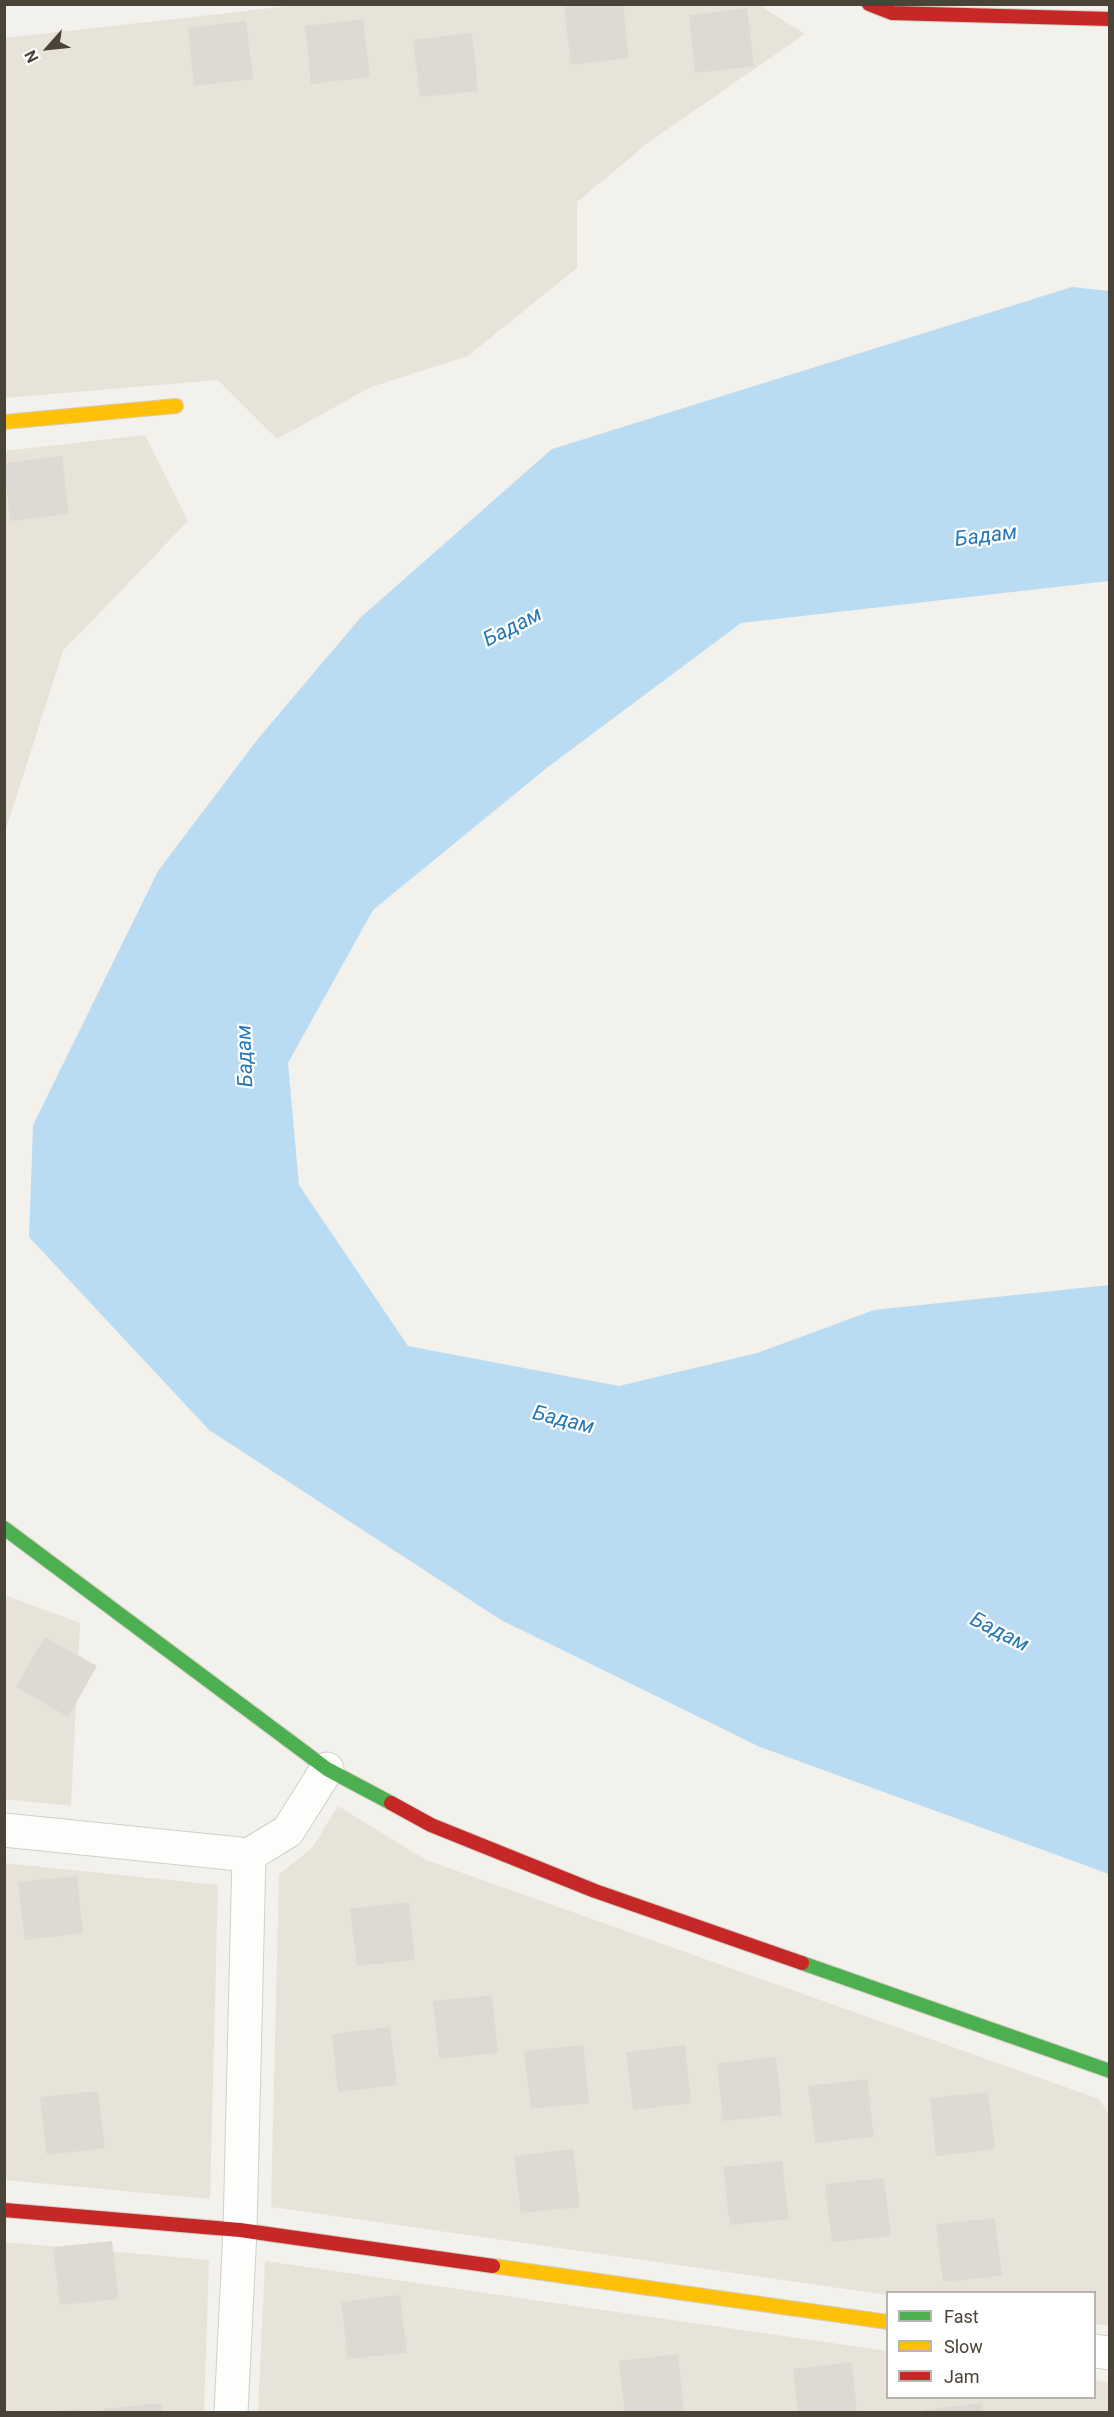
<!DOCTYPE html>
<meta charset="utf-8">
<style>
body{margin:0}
#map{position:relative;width:1114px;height:2417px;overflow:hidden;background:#f3f1ec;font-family:Roboto,sans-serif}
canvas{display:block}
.frame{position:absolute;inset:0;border:6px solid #4a4337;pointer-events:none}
.legend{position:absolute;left:886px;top:2291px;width:210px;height:108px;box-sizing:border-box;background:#fff;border:2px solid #b7b4af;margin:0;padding:8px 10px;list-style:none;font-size:18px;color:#4a4337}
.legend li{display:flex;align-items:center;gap:12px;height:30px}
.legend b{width:30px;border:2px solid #b7b4af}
.north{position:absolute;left:18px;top:18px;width:60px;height:60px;-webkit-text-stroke:4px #fff;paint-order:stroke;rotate:243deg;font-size:16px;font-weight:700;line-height:24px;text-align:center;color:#4a4337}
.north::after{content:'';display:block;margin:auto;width:21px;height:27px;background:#4a4337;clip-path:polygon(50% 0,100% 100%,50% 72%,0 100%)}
</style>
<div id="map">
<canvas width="1114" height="2417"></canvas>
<div class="frame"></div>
<ul class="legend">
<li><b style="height:8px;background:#4caf50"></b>Fast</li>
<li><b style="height:8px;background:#ffc107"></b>Slow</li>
<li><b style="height:8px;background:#c62828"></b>Jam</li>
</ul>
<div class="north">N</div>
</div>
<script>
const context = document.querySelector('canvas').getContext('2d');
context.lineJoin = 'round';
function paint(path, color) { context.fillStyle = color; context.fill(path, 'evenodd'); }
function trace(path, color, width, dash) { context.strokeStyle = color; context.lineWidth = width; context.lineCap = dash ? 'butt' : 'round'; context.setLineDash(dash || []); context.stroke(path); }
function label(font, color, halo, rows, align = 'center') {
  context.font = font + ' Roboto,sans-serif'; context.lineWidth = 4.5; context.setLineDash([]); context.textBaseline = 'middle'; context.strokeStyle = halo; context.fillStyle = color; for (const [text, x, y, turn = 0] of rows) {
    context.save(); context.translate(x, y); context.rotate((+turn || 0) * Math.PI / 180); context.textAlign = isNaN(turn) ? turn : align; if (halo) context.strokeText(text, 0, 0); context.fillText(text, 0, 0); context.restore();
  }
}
paint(new Path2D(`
 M307,4L759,5L805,34L649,142L577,202V268L468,356L371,387L277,439L218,380L5,398V38Z
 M145,435L188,521L63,651L5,832V451Z
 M4,1595L80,1623L71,1806L5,1799Z
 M338,1806L426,1860L1099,2099L1110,2116L1109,2326L1095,2324L1094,2292H888L887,2295L271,2207L279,1874L312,1848Z
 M4,1863L218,1885L210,2199L5,2180Z
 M4,2242L209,2260L204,2412H5Z
 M265,2261L887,2351L888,2398H1094L1095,2380L1110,2383L1109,2412H258Z`), '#e7e3d9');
paint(new Path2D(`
 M1072,287L1109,291V581L741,623L548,767L373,910L288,1063L299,1185L408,1346L619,1386L757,1353L874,1310L1109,1285V1874L760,1747L501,1620L209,1430L29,1237L33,1125L158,871L257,740L361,617L552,449Z`), '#badcf3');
paint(new Path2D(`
 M585,4H623L629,58L571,65L564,7Z
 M747,8L754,66L695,73L689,15Z
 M363,19L370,77L311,84L305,26Z
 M246,21L253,79L194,86L188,28Z
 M472,33L478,91L420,97L413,40Z
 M62,456L69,514L10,521L4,463Z
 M45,1637L97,1666L68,1717L16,1687Z
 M77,1876L83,1933L25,1940L18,1882Z
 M409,1902L415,1960L357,1966L350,1909Z
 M492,1995L498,2053L439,2059L433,2001Z
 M390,2027L397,2085L338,2092L332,2034Z
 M583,2045L589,2103L531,2109L524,2051Z
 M685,2045L691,2103L633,2110L626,2052Z
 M776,2057L782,2115L723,2121L717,2063Z
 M867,2079L874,2137L815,2143L808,2086Z
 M98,2091L105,2148L47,2155L40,2097Z
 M988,2092L995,2149L936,2156L930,2098Z
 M573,2149L580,2207L521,2213L514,2156Z
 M782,2161L789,2219L730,2225L723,2167Z
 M884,2178L891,2236L832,2242L825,2184Z
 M995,2218L1002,2276L943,2282L936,2224Z
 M112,2241L119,2299L60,2305L53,2247Z
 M400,2295L407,2353L348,2359L341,2302Z
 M678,2354L684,2412H625L619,2361Z
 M852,2362L857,2412H798L793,2369Z
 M161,2403L163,2412H103V2409Z
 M982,2403L983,2412H924L923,2410Z
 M80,2409V2412H61V2411Z`), '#dddad4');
const street = new Path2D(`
 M4,1830L249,1855L288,1831L327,1769
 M1094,2351L1110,2353
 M231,2412L240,2230L249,1855`);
const fast = new Path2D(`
 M4,1528L327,1769L391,1803
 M802,1963L1110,2071`);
const slow = new Path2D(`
 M4,422L176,406
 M493,2266L888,2322`);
const jam = new Path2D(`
 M869,4L892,13L1110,19
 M391,1803L431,1825L595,1891L802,1963
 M4,2210L240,2230L493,2266`);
trace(street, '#d1cfc9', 35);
trace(fast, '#d3cec3', 16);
trace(slow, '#d3cec3', 16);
trace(jam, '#d3cec3', 16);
trace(street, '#fdfdfc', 33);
trace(fast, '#4caf50', 14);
trace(slow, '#ffc107', 14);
trace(jam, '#c62828', 14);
label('italic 21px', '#2578b7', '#fff', [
 ["Бадам",986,537,-7],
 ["Бадам",513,628,-27],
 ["Бадам",246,1056,-92],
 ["Бадам",563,1421,14],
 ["Бадам",999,1633,27]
]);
</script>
